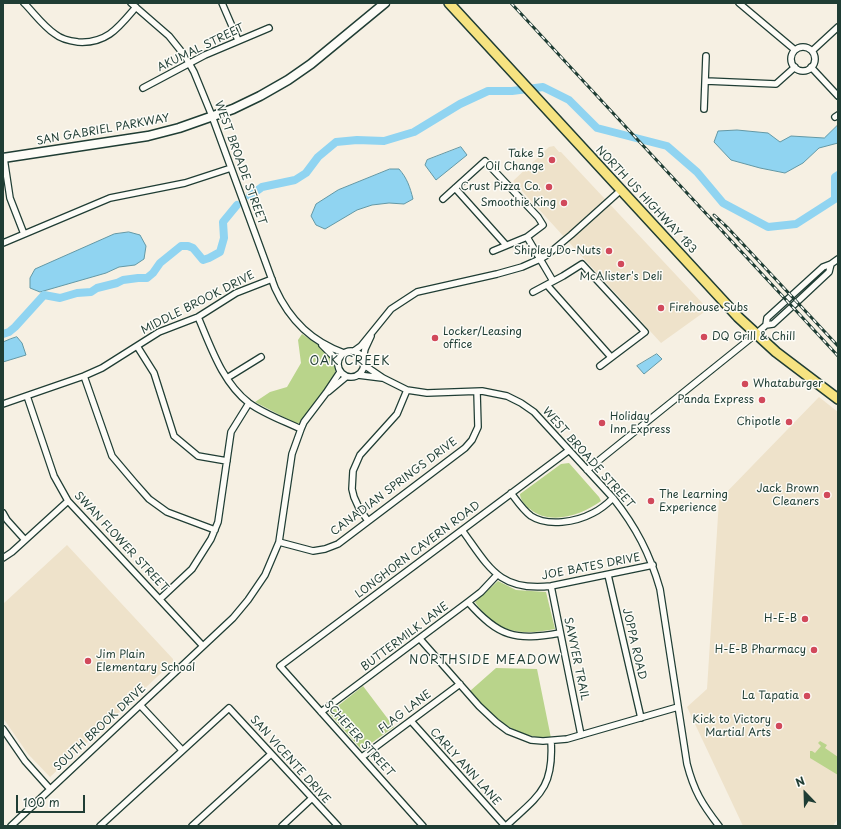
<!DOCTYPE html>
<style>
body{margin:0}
#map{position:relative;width:841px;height:829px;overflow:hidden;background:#f6f0e3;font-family:"Playpen Sans",sans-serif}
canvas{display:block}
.frame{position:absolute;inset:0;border:4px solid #1f3d34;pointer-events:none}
.north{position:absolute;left:785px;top:773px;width:40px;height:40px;-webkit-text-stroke:3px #fdfcf7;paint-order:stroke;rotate:337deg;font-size:11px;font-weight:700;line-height:16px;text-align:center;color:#1f3d34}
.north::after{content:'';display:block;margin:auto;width:14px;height:18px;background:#1f3d34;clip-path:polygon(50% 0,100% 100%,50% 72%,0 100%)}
.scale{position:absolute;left:16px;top:795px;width:69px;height:18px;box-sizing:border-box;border:2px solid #1f3d34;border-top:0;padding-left:5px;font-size:12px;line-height:14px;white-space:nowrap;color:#1f3d34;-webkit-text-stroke:3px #fdfcf7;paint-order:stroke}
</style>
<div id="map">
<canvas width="841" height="829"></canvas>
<div class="frame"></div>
<div class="north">N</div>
<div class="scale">100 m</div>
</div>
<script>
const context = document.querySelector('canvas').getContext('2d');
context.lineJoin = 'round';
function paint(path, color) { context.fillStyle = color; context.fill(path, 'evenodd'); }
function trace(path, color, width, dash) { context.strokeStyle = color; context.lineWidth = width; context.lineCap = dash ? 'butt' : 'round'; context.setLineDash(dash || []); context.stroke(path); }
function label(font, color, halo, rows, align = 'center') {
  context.font = font + ' "Playpen Sans",sans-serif'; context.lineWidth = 3; context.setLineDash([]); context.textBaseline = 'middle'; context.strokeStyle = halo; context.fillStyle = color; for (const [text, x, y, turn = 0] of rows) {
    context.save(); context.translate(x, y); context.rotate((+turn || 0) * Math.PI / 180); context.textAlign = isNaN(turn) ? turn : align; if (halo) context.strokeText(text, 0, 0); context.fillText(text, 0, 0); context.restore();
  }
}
paint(new Path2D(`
 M554,146L559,152H561L706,307L707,310L661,343L513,181L549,147Z
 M819,397L838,412V818L833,826H743L687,707L707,689L719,500Z
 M67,545L173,659V662L50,777L28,754L3,718V604Z`), '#eee2ca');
paint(new Path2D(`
 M302,334L320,346L335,361V375L301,422L297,424L255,402L270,392L287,387L301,363L298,340Z
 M569,463L599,497L601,501C582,515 550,526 530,509C525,506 520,499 520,494L561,464Z
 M498,581L516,590L546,592L555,629C520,636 496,633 475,602Z
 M496,668L537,669L551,738C545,737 538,738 532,736C505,730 489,711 470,691Z
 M363,686L394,727L363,749L360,748L329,713Z
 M820,741L827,745L825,748L838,757V775L810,758V751H812L815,753L821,746L818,743Z`), '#b9d48b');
const water = new Path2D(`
 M838,125V143L819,148L803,163L785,173L760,168L731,160L714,142L718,131L737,130L768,133L780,142L791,136L824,138Z
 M461,147L467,155L436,180L425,165L427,160Z
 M390,169H399C407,178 410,187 413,199L404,204L389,203L372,205L357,210L325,229L316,225L311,216L316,204L338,190Z
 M129,232L140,235L146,246L144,259L135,265L119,267L106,273L40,292L30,288V278L35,269L114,234Z
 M17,337L22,343L26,355L3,362V342L10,339Z
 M657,354L662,359L644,374L637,366Z`);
paint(water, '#90d4f1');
trace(water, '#6398a5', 1);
trace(new Path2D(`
 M250,196L262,187L295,180L306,173L318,157L336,142L357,140L384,141L414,132L460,104L488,91H512L543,87L569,100L597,128L667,146L697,172L723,203L768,227L796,224L835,199V177L838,175
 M3,334L9,332L15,327L44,295L60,298L77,293L91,292L97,288L117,283L123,280L138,278H147L153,273L160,263L181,246H188L193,248L203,260L209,258L220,252L224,238L223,222L237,205`), '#90d4f1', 8);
const street = new Path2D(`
 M24,3C34,13 43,26 55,34C61,39 70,41 78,42C107,44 119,27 136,7
 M131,3L169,36L185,56L194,72L212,116L275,288C289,319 312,342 344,353
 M222,3L238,40
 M739,3L795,50
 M791 59a12 12 0 1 1 24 0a12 12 0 1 1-24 0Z
 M812,51L838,27
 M811,67L838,96
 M706,81L776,84L795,67
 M143,88L205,55L269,28
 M704,109L706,56
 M835,117L838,115
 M4,158L10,198L24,234
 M455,188L506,245
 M443,199L485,161L538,217L543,225L527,237L493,251
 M527,237L553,281
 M3,243L110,198L185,183L231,168
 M547,285L611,357
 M533,292L563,276L582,264L645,332L600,366
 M198,317C211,347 222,382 249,403C264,414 284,421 301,429
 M766,325L773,324L797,302L829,272L831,264
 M322,345L338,361
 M137,346L154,373L174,436L198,456L227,461
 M338 364a13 13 0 1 1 26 0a13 13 0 1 1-26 0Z
 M354,351L361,346L391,309L417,292L497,274L522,267L540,259L547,255L571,235L621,190
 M363,359L365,349L371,336
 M364,365L383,378L407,390L427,393L482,391L507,396L521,403L534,412L613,498C636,527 650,554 660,589L687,764C694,791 702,804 719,826
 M358,375L382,378
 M84,376L112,456L134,482L149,499L167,512L215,530
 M227,378L261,357
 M328,392L346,377
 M27,396L54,476L68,501L203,646
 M3,404L84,376L102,368L159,332L198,317L236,293L272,279
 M587,470L756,334L766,325L767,318L823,267L831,264L838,259
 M511,493C517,501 523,510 531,516C548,527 576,522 593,513C601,509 607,504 613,498
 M3,513L7,520L25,540
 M368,521L359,508L354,497L352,489L353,471L360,455L397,414L407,390
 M462,530C489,567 499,592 551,586L653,565
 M279,542L313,551L325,549L338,544L465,448L472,440L478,427L477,392
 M3,558L12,552L68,501
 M608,575L641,718
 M551,586L581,735
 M160,599L192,569L211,539L218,522L231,432L249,403
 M468,602C499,637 515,641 560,633
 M420,639L479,706L496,722L508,731L531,740L543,741L567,739L678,707
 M140,705L182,750
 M321,712L468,602L481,592L497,575
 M411,721L505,826
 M3,729L25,761L50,789
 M362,757L460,684
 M11,826L233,618L248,600L265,575L279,542L292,454L301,429L304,422L326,393L340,372
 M100,826L229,708L338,826
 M192,826L271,754
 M282,826L311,799
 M423,826L280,666L568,451
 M506,826C538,796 554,789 551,741`);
const secondary = new Path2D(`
 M3,158L148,136L179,128L233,109L260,96L288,80L311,64L385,3`);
const primary = new Path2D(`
 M449,3L738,317L776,352L838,399`);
trace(street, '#1f3d34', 8);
trace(secondary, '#1f3d34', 11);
trace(primary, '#1f3d34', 12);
trace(street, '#fdfcf7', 5.5);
trace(secondary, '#fdfcf7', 8);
trace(primary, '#f6e381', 9);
const rail = new Path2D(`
 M511,3L838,356
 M714,215L727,227L838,346`);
trace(rail, '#1f3d34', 3);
trace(rail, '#fdfcf7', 1.5, [4.5]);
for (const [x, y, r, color] of [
 [552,160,4,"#d1495b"],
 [549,187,4,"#d1495b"],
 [564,203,4,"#d1495b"],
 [609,251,4,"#d1495b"],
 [621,264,4,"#d1495b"],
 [661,308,4,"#d1495b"],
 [704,337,4,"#d1495b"],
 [435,338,4,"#d1495b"],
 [745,384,4,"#d1495b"],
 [762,400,4,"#d1495b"],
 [789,422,4,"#d1495b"],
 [602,423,4,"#d1495b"],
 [827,495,4,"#d1495b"],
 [651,501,4,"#d1495b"],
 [805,619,4,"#d1495b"],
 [814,650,4,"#d1495b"],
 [88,661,4,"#d1495b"],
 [807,696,4,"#d1495b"],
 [779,726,4,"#d1495b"]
]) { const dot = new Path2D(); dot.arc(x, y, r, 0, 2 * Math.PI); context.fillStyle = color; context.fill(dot); trace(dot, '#fdfcf7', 1.5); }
label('11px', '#1f3d34', '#fdfcf7', [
 ["AKUMAL STREET",201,48,-26],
 ["SAN GABRIEL PARKWAY",103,130,-10],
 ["WEST BROADE STREET",240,163,70],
 ["NORTH US HIGHWAY 183",646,200,47],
 ["MIDDLE BROOK DRIVE",198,303,-27],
 ["WEST BROADE STREET",588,458,48],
 ["CANADIAN SPRINGS DRIVE",394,487,-37],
 ["SWAN FLOWER STREET",121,542,47],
 ["LONGHORN CAVERN ROAD",418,550,-37],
 ["JOE BATES DRIVE",591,567,-11],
 ["BUTTERMILK LANE",405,637,-37],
 ["JOPPA ROAD",634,644,77],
 ["SAWYER TRAIL",576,659,78],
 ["FLAG LANE",405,712,-37],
 ["SOUTH BROOK DRIVE",100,728,-43],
 ["SCHEFER STREET",359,739,48],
 ["SAN VICENTE DRIVE",290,760,48],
 ["CARLY ANN LANE",465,767,48]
]);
label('11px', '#1f3d34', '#fdfcf7', [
 ["Take 5",544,154],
 ["Oil Change",544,167],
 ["Crust Pizza Co.",541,187],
 ["Smoothie King",556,203],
 ["Shipley Do-Nuts",601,251],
 ["McAlister's Deli",621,277,"center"],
 ["Firehouse Subs",669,308,"left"],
 ["Locker/Leasing",443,332,"left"],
 ["office",443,345,"left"],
 ["DQ Grill & Chill",712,337,"left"],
 ["Whataburger",753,384,"left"],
 ["Panda Express",754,400],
 ["Holiday",610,417,"left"],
 ["Inn Express",610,430,"left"],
 ["Chipotle",781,422],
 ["Jack Brown",819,489],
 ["Cleaners",819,502],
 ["The Learning",659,495,"left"],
 ["Experience",659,508,"left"],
 ["H-E-B",797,619],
 ["H-E-B Pharmacy",806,650],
 ["Jim Plain",96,655,"left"],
 ["Elementary School",96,668,"left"],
 ["La Tapatia",799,696],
 ["Kick to Victory",771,720],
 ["Martial Arts",771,733]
], 'right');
context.letterSpacing = '1px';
label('12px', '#1f3d34', '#fdfcf7', [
 ["OAK CREEK",350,362],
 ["NORTHSIDE MEADOW",485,661]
]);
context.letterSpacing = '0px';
</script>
